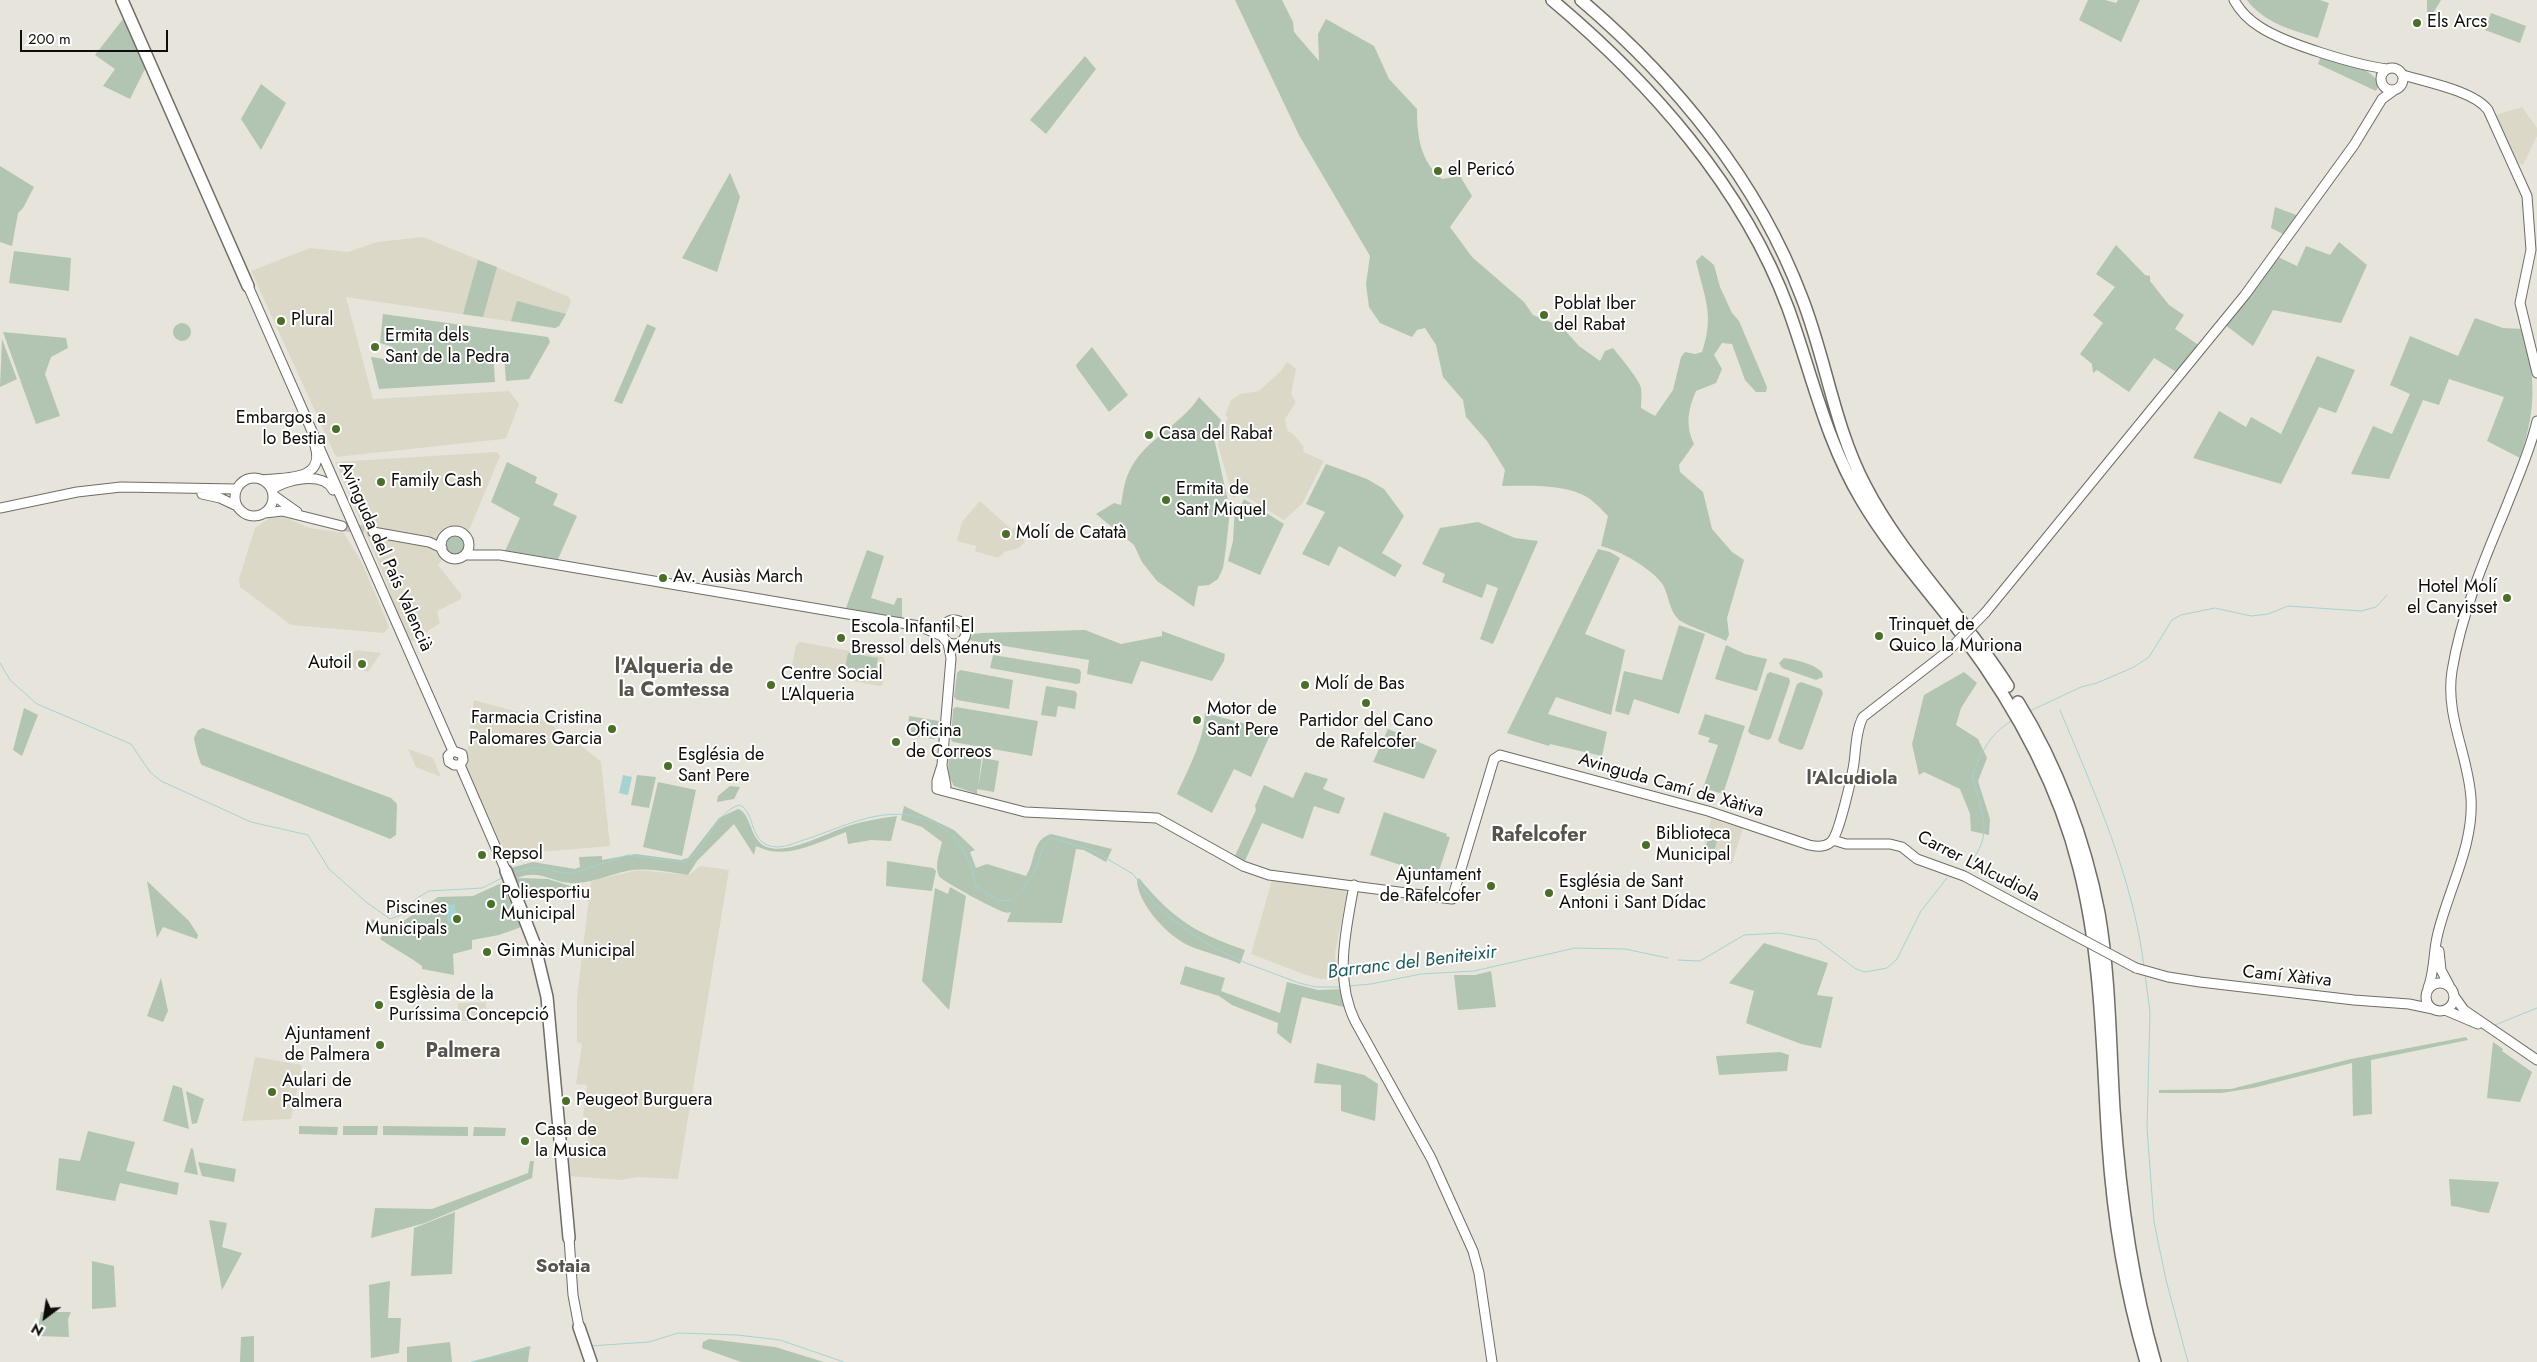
<!DOCTYPE html>
<meta charset="utf-8">
<style>
body{margin:0}
#map{position:relative;width:2537px;height:1362px;overflow:hidden;background:#e7e4db;font-family:Jost,sans-serif}
canvas{display:block}
.north{position:absolute;left:20px;top:1292px;width:50px;height:50px;-webkit-text-stroke:4px #fff;paint-order:stroke;rotate:211deg;font-size:14px;font-weight:700;line-height:20px;text-align:center;color:#0e0d0a}
.north::after{content:'';display:block;margin:auto;width:18px;height:22px;background:#0e0d0a;clip-path:polygon(50% 0,100% 100%,50% 72%,0 100%)}
.scale{position:absolute;left:20px;top:30px;width:148px;height:22px;box-sizing:border-box;border:2px solid #0e0d0a;border-top:0;padding-left:6px;font-size:15px;line-height:18px;white-space:nowrap;color:#0e0d0a;-webkit-text-stroke:4px #fff;paint-order:stroke}
</style>
<div id="map">
<canvas width="2537" height="1362"></canvas>
<div class="north">N</div>
<div class="scale">200 m</div>
</div>
<script>
const context = document.querySelector('canvas').getContext('2d');
context.lineJoin = 'round';
function paint(path, color) { context.fillStyle = color; context.fill(path, 'evenodd'); }
function trace(path, color, width, dash) { context.strokeStyle = color; context.lineWidth = width; context.lineCap = dash ? 'butt' : 'round'; context.setLineDash(dash || []); context.stroke(path); }
function label(font, color, halo, rows, align = 'center') {
  context.font = font + ' Jost,sans-serif'; context.lineWidth = 4; context.setLineDash([]); context.textBaseline = 'middle'; context.strokeStyle = halo; context.fillStyle = color; for (const [text, x, y, turn = 0] of rows) {
    context.save(); context.translate(x, y); context.rotate((+turn || 0) * Math.PI / 180); context.textAlign = isNaN(turn) ? turn : align; if (halo) context.strokeText(text, 0, 0); context.fillText(text, 0, 0); context.restore();
  }
}
paint(new Path2D(`
 M2522,107L2537,128V136L2523,165L2518,163L2495,115Z
 M423,237L569,297L571,302L566,314L559,326L555,328L346,297L373,399L509,391L519,404L506,438L503,439L336,457L251,271L310,248L348,252L377,242Z
 M1287,362L1296,369L1291,394L1296,402L1285,419L1287,430L1294,435L1304,447L1303,452L1324,461L1302,504L1284,520L1242,494L1233,498L1218,445L1219,437L1228,417L1225,415L1231,400L1240,394L1259,391L1280,372Z
 M497,452L500,456L470,528L438,565L461,594V599L437,611L440,623L410,643L393,602L387,583L335,462Z
 M980,501L1012,530L1015,527L1021,533L1025,542L1019,548L1004,552L998,558L975,551L976,546L957,541L962,522Z
 M283,517L310,528L344,533L361,561L380,605L389,627L384,633L291,625L240,587L239,579L255,528L270,518Z
 M800,642L883,657L885,660L883,684L880,686L797,671L792,665L796,645Z
 M357,650L381,653L368,672L358,668L354,670L349,654Z
 M474,700L539,718L572,738L601,762L610,846L506,855L467,769L466,759Z
 M408,749L433,758L441,777L416,767Z
 M1711,819L1743,828L1732,864L1702,855Z
 M700,866L729,870L678,1179L637,1177L620,1180L569,1176L566,1145L588,1147L587,1118L583,1117L587,1085L576,1084L582,1044L577,1042V997L591,881L638,870L689,875Z
 M1272,880L1344,890L1347,893L1335,953L1337,979H1321L1306,975L1251,954Z
 M486,1002V1020L457,1021L458,1003Z
 M255,1057L302,1065L291,1119L242,1121Z`), '#dcd8c8');
paint(new Path2D(`
 M1235,0H1282L1293,22L1294,32L1319,61L1318,34L1326,19L1374,46L1389,79L1417,109C1417,136 1420,161 1442,179L1460,176L1472,196L1450,227L1472,257L1524,302L1533,315L1562,327L1579,346L1600,361L1605,351L1613,348C1620,357 1639,379 1641,388C1642,394 1641,402 1641,408L1655,416L1673,390L1681,357L1685,352L1695,354L1702,352C1715,314 1704,297 1696,261L1702,255L1714,265L1720,287L1732,313L1739,321L1767,387L1766,392H1756L1745,380L1732,344L1722,343L1714,355L1722,369L1716,383L1696,391C1688,409 1685,426 1694,444L1679,465L1680,472L1703,492L1712,529L1732,552L1744,560L1727,618L1729,635L1726,641C1715,635 1685,625 1679,620C1669,611 1669,596 1663,585C1653,569 1619,550 1601,546L1608,516C1600,508 1591,498 1581,494C1557,484 1527,486 1502,486L1505,470L1487,441L1466,417L1463,400L1443,377L1436,345L1425,328L1417,330L1412,337L1380,323L1369,307L1366,284L1370,256L1299,135Z
 M2088,0H2105L2116,3L2118,0H2140L2121,42L2079,20Z
 M2247,0H2320L2329,3L2318,38C2292,30 2264,23 2247,0Z
 M2427,0H2441L2429,20L2427,19Z
 M2491,13L2526,26L2520,43L2485,30Z
 M123,19L146,67L130,99L103,86L115,69L95,55Z
 M2321,55C2338,61 2373,66 2379,85L2376,91L2318,64Z
 M1085,56L1096,69L1046,134L1030,120Z
 M261,84L286,103L261,150L241,119Z
 M0,166L34,187L23,208L18,213L12,246L0,242Z
 M730,173L740,197L717,272L682,258Z
 M2275,207L2299,216L2285,235L2271,228Z
 M2339,242L2367,265L2341,323L2273,310L2253,346L2224,324L2276,256L2297,266L2306,246L2330,255Z
 M2116,245L2145,275L2150,276V281L2169,305L2184,315L2175,329L2200,346L2178,373L2154,358L2129,392L2097,370L2093,373L2092,364L2080,354L2103,323L2093,315L2115,287L2096,274Z
 M14,251L71,258L69,291L9,283Z
 M478,260L497,267L483,317L463,314Z
 M517,301L566,314L559,326L555,328L511,321Z
 M383,314L548,337L550,342L529,379L506,381L504,354L493,352L495,382L379,389L371,357L391,360L393,347L380,343Z
 M2475,318L2503,328L2524,329C2535,380 2537,407 2520,458L2487,441L2504,397L2449,379L2439,405L2423,400L2389,479L2351,474L2373,426L2392,434L2410,394L2390,385L2410,336L2458,356Z
 M173 332a9 9 0 1 1 18 0a9 9 0 1 1-18 0Z
 M647,324L656,328L622,404L614,401Z
 M3,332L66,338L68,348L51,357L45,374L60,416L36,424Z
 M2,339L17,379L0,387Z
 M1092,347L1128,395L1109,412L1077,368L1076,365Z
 M2317,356L2355,370L2336,413L2319,407L2281,484L2193,458L2219,411L2246,427L2251,417L2281,434Z
 M1199,397L1221,420L1214,438L1230,510L1226,548L1223,568L1218,579L1209,585L1198,586L1194,607L1157,581L1142,562L1134,545L1096,514L1114,503L1121,505C1123,494 1124,482 1129,472C1144,439 1181,426 1199,397Z
 M507,462L537,477L535,483L558,494L553,505L577,516L558,559L505,551L520,518L491,502Z
 M1326,464L1367,479L1384,489L1404,516L1382,553L1402,565L1395,577L1339,546L1329,566L1302,554L1325,512L1306,504Z
 M1244,499L1284,524L1260,575L1228,561L1233,541L1235,506L1241,505Z
 M1478,522L1515,538L1538,541L1493,644L1480,639L1498,588L1487,584L1482,598L1442,582L1445,574L1422,564L1440,528Z
 M445 545a10 10 0 1 1 20 0a10 10 0 1 1-20 0Z
 M1598,549L1610,552L1620,558L1585,634L1625,650L1611,715L1556,697L1548,714L1607,732L1602,756L1550,744L1549,746L1507,733Z
 M867,550L884,556L871,598L894,605L897,598H902V618L846,608Z
 M1679,625L1705,634L1679,714L1634,699L1629,715L1615,711L1624,671L1662,680Z
 M1085,630L1121,644L1162,636V631L1225,654L1224,661L1212,681L1141,661L1132,684L1087,674L1089,660L968,640L974,634L981,633Z
 M1726,645L1745,654L1767,659L1757,691L1715,679Z
 M848,653L878,658L875,673L845,668Z
 M993,655L1079,669L1081,672L1080,683L1077,684L990,668Z
 M1784,658C1797,660 1812,663 1822,672L1823,677L1816,680L1782,668L1779,663Z
 M960,670L1013,680L1009,709L957,700L954,697L957,673Z
 M1770,672L1789,678L1790,682L1771,738L1768,740L1750,734L1748,731L1767,674Z
 M1964,672L1977,683L1961,708L1956,725L1978,739L1987,758L1978,781L1990,819L1989,835L1971,831L1970,814L1960,789L1924,772L1919,775L1912,744L1924,695Z
 M1801,682L1821,689L1823,693L1803,749L1800,750L1780,743L1778,740L1797,684Z
 M1046,686L1075,691L1077,694L1075,709L1058,706L1056,717L1041,715Z
 M956,707L1038,721L1032,756L953,742L951,740L953,709Z
 M24,708L38,715L22,756L13,750Z
 M1205,713L1272,731L1251,777L1234,769L1212,813L1177,794C1188,769 1204,741 1205,713Z
 M1705,714L1745,726L1723,794L1703,788L1718,745L1708,742L1710,738L1698,734Z
 M909,716L939,721L937,737L934,739L908,735Z
 M203,728L391,798L397,804L396,835L390,839L383,836L202,765C199,762 195,744 194,738L198,730Z
 M1388,729L1437,750L1424,779L1373,762Z
 M949,749L982,755L978,788L983,758L999,761L994,792L977,789V794L954,786L948,775Z
 M1305,772L1328,779L1323,789L1345,798L1339,814L1314,806L1303,839L1262,823L1244,863L1234,858L1256,810L1255,806L1264,785L1293,798Z
 M637,775L656,777L649,808L631,805Z
 M658,782L696,790L682,856L643,847Z
 M730,786L740,787L734,799L717,802L718,796Z
 M904,806L954,830L975,850L970,852L976,868L987,864L1026,876C1036,861 1031,840 1051,834L1112,849L1106,862L1084,850L1076,849L1062,923L1007,922L1011,912C1007,913 1007,913 1004,912C996,910 942,881 939,876C934,866 940,852 942,842L922,827L901,820Z
 M738,809C752,813 749,841 767,847C787,855 827,833 848,826C864,821 880,818 897,816L891,841L871,840L848,844L846,832C816,843 786,861 756,846L754,855L734,824L697,861L688,875C668,872 647,867 627,871C608,875 590,884 570,883C549,881 539,869 517,878L548,879L570,886L569,900C539,896 523,899 510,868L533,862L575,869L580,867L579,857L602,856V860L635,854L681,860L688,858L719,818Z
 M1384,812L1447,834L1446,836L1450,837L1437,877L1370,855Z
 M1709,835L1718,838L1712,858L1704,855Z
 M887,861L933,868L936,871L932,891L886,886Z
 M1139,878C1173,919 1195,933 1245,950L1240,964C1225,957 1208,953 1192,947C1169,938 1138,905 1137,880Z
 M147,881L189,921L198,935L197,939L163,927L157,938Z
 M506,881L524,926L499,935L472,940V949L453,954L454,975L422,969V966C409,956 394,949 380,939L382,936L371,926L372,919L392,929L438,897L473,896Z
 M950,887L966,896L949,1010L922,981L935,888L948,894Z
 M1764,943L1828,963L1817,995L1833,997L1821,1048L1801,1044L1746,1023L1754,991L1729,983Z
 M1185,966L1225,978L1221,991L1280,1013L1287,982L1318,990L1343,989L1348,1008L1302,997L1291,1044L1277,1033L1278,1023L1232,1005L1219,996L1180,984Z
 M1491,971L1496,1007L1458,1010L1454,975H1475Z
 M161,978L168,1011L163,1022L147,1016Z
 M2466,1037L2468,1040L2371,1060L2372,1114L2353,1116L2352,1063L2253,1088L2221,1093H2159V1090L2231,1089L2351,1059Z
 M2493,1042L2503,1049L2502,1051L2532,1072L2520,1102L2487,1098Z
 M1780,1052L1789,1055L1787,1071L1719,1075L1716,1056Z
 M1317,1063L1364,1075L1378,1084L1375,1121L1341,1111V1085L1314,1083Z
 M173,1085L182,1088L189,1129L163,1121Z
 M186,1091L204,1099L197,1123L192,1124Z
 M299,1126L338,1127L337,1135L299,1134Z
 M343,1126H378L377,1135H343Z
 M383,1126L468,1127V1136L383,1135Z
 M474,1127L506,1128L505,1136H473Z
 M88,1131L135,1142L126,1171L179,1183L177,1195L120,1183L115,1201L56,1190L59,1158L80,1161Z
 M191,1148L193,1149L198,1175L184,1172Z
 M530,1161H534L532,1178L425,1223L371,1238L375,1208L432,1209L528,1173Z
 M198,1162L236,1169L234,1182L202,1176Z
 M2449,1179L2499,1182L2489,1213C2475,1212 2465,1207 2451,1206Z
 M455,1212L452,1274L411,1276L414,1228Z
 M209,1220L227,1223L222,1247L242,1253L222,1290Z
 M92,1261L114,1266L116,1307L92,1309Z
 M390,1281L388,1318H401L399,1353L371,1358L369,1285Z
 M41,1312H71L68,1319L69,1337L36,1336Z
 M254,1336V1362H240L241,1337Z
 M709,1339L775,1347L824,1362H741L702,1348L703,1342Z
 M450,1342L452,1362H407V1347Z
 M530,1346L528,1362H474V1361Z`), '#b1c5b2');
paint(new Path2D(`
 M623,775L632,777L628,795L619,793Z
 M455,904L457,922L448,923L446,905Z`), '#a4d3d2');
trace(new Path2D(`
 M0,663L10,680L37,704L131,744L150,772L161,781L251,822L308,835L329,869L366,902L390,919L401,915L417,898L429,891L482,888L504,877
 M2060,710C2095,794 2133,877 2144,967
 M2030,711L2081,687L2097,683L2134,667L2149,657L2172,620L2181,615L2215,608L2251,616L2268,614L2288,606L2361,611L2376,607L2387,595
 M1968,865C1996,834 1981,811 1972,776C1981,753 1989,735 2011,721
 M512,873L534,867L571,874L628,855L685,862C707,849 713,814 739,805C757,811 747,846 777,847C787,847 797,842 807,839C848,825 887,803 931,821C958,833 970,858 976,886L999,901L1011,900C1020,891 1030,881 1036,869C1041,859 1040,843 1052,838L1092,850L1133,874L1153,902L1170,918L1212,947L1246,963L1299,983L1316,987H1342
 M1678,960L1700,961L1744,935L1780,933L1817,940L1856,969L1865,972L1887,968L1897,959L1921,911L1947,878
 M2145,974L2150,1012L2147,1128L2154,1222L2166,1280L2188,1362
 M1348,986L1371,984L1421,974L1474,971L1575,948L1625,949L1668,958
 M2495,1025L2537,1008
 M590,1346L649,1342L678,1333L737,1335L780,1340L844,1362
 M471,1362L531,1348`), '#a4d3d2', 1);
trace(new Path2D(`
 M342,526L373,532`), '#c6c4bc', 9, [9, 4.5]);
const secondary = new Path2D(`
 M2234,0C2240,11 2249,20 2260,27C2286,44 2356,65 2387,69
 M2381 79a11 11 0 1 1 22 0a11 11 0 1 1-22 0Z
 M2403,75C2426,82 2474,91 2488,110L2527,196L2531,250L2520,303L2537,373
 M248,286L453,751
 M235 497a19 19 0 1 1 38 0a19 19 0 1 1-38 0Z
 M262,480C283,477 326,482 315,446
 M272,490C285,479 324,471 333,490
 M202,494L220,498L237,506
 M273,495L297,512
 M0,508L77,492L121,487L236,489
 M265,513L282,511L342,526
 M441 545a14 14 0 1 1 28 0a14 14 0 1 1-28 0Z
 M373,532L429,542L442,548
 M465,555H500L919,626L942,636
 M1985,613L2245,295L2354,145L2382,99L2393,91
 M942 632a12 12 0 1 1 24 0a12 12 0 1 1-24 0Z
 M453,751L448,756L449,762L454,765H460
 M453,751L462,754L463,760L460,765
 M460,765L506,871
 M942,766L946,786L942,790L937,789V781H945
 M937,781L942,765L951,658L948,643
 M940,790L1025,812L1157,818L1243,866L1269,875L1452,899L1494,759L1500,755L1708,811L1809,845C1817,847 1825,847 1831,842C1839,835 1852,776 1854,763C1856,748 1856,730 1863,717L1948,651
 M1833,840L1846,844H1890L1902,847L1917,859L1964,876L2074,935
 M1354,885C1346,930 1334,978 1355,1021L1431,1158L1473,1251L1479,1273L1492,1362
 M2439,951L2441,970L2449,985
 M2136,968L2168,977L2200,982L2354,1000L2409,1004L2433,1009
 M2426 997a14 14 0 1 1 28 0a14 14 0 1 1-28 0Z
 M2428,988C2435,971 2433,951 2438,933C2449,888 2474,845 2471,798C2468,754 2445,716 2452,671C2461,616 2483,562 2505,510C2516,481 2530,452 2537,421
 M2454,996L2464,1010L2537,1060
 M2445,1010L2478,1024
 M569,1238L573,1295L579,1327`);
const highway = new Path2D(`
 M122,0L248,286
 M1552,0C1650,82 1743,187 1788,308C1812,374 1825,439 1862,501C1891,550 1929,591 1963,636C2015,706 2058,783 2079,868C2102,958 2102,1051 2108,1143C2113,1217 2125,1291 2146,1362
 M1581,0C1675,80 1758,181 1802,298C1826,359 1834,426 1865,485C1903,559 1964,616 2008,686
 M2018,702C2057,765 2085,840 2099,913C2110,977 2110,1044 2114,1109C2120,1194 2131,1279 2155,1362
 M506,871L534,943L547,997L569,1238
 M579,1327L591,1362`);
trace(secondary, '#6f6d65', 11);
trace(highway, '#6f6d65', 14);
trace(secondary, '#fff', 9);
trace(highway, '#fff', 11);
const secondaryBridge = new Path2D(`
 M1948,651L1985,613
 M2074,935L2136,968`);
trace(secondaryBridge, '#6f6d65', 11, []);
trace(secondaryBridge, '#fff', 9);
for (const [x, y, r, color] of [
 [2417,23,5,"#4a6f29"],
 [1438,171,5,"#4a6f29"],
 [1544,315,5,"#4a6f29"],
 [281,321,5,"#4a6f29"],
 [375,347,5,"#4a6f29"],
 [336,429,5,"#4a6f29"],
 [1149,435,5,"#4a6f29"],
 [381,482,5,"#4a6f29"],
 [1166,500,5,"#4a6f29"],
 [1006,534,5,"#4a6f29"],
 [663,578,5,"#4a6f29"],
 [2507,598,5,"#4a6f29"],
 [1879,636,5,"#4a6f29"],
 [841,638,5,"#4a6f29"],
 [362,664,5,"#4a6f29"],
 [771,685,5,"#4a6f29"],
 [1305,685,5,"#4a6f29"],
 [1366,703,5,"#4a6f29"],
 [1197,720,5,"#4a6f29"],
 [612,729,5,"#4a6f29"],
 [896,742,5,"#4a6f29"],
 [668,766,5,"#4a6f29"],
 [1646,845,5,"#4a6f29"],
 [482,855,5,"#4a6f29"],
 [1491,886,5,"#4a6f29"],
 [1549,893,5,"#4a6f29"],
 [491,904,5,"#4a6f29"],
 [457,919,5,"#4a6f29"],
 [487,952,5,"#4a6f29"],
 [379,1005,5,"#4a6f29"],
 [380,1045,5,"#4a6f29"],
 [272,1092,5,"#4a6f29"],
 [566,1101,5,"#4a6f29"],
 [525,1141,5,"#4a6f29"]
]) { const dot = new Path2D(); dot.arc(x, y, r, 0, 2 * Math.PI); context.fillStyle = color; context.fill(dot); trace(dot, '#fff', 2); }
label('18px', '#0e0d0a', '#fff', [
 ["Els Arcs",2427,23],
 ["el Pericó",1448,171],
 ["Poblat Iber",1554,305],
 ["del Rabat",1554,326],
 ["Plural",291,321],
 ["Ermita dels",385,337],
 ["Sant de la Pedra",385,358],
 ["Embargos a",326,419,"right"],
 ["lo Bestia",326,440,"right"],
 ["Casa del Rabat",1159,435],
 ["Family Cash",391,482],
 ["Ermita de",1176,490],
 ["Sant Miquel",1176,511],
 ["Molí de Catatà",1016,534],
 ["Av. Ausiàs March",673,578],
 ["Hotel Molí",2497,588,"right"],
 ["el Canyisset",2497,609,"right"],
 ["Trinquet de",1889,626],
 ["Quico la Muriona",1889,647],
 ["Escola Infantil El",851,628],
 ["Bressol dels Menuts",851,649],
 ["Autoil",352,664,"right"],
 ["Centre Social",781,675],
 ["L'Alqueria",781,696],
 ["Molí de Bas",1315,685],
 ["Motor de",1207,710],
 ["Sant Pere",1207,731],
 ["Farmacia Cristina",602,719,"right"],
 ["Palomares Garcia",602,740,"right"],
 ["Partidor del Cano",1366,722,"center"],
 ["de Rafelcofer",1366,743,"center"],
 ["Oficina",906,732],
 ["de Correos",906,753],
 ["Església de",678,756],
 ["Sant Pere",678,777],
 ["Biblioteca",1656,835],
 ["Municipal",1656,856],
 ["Repsol",492,855],
 ["Ajuntament",1481,876,"right"],
 ["de Rafelcofer",1481,897,"right"],
 ["Església de Sant",1559,883],
 ["Antoni i Sant Dídac",1559,904],
 ["Poliesportiu",501,894],
 ["Municipal",501,915],
 ["Piscines",447,909,"right"],
 ["Municipals",447,930,"right"],
 ["Gimnàs Municipal",497,952],
 ["Esglèsia de la",389,995],
 ["Puríssima Concepció",389,1016],
 ["Ajuntament",370,1035,"right"],
 ["de Palmera",370,1056,"right"],
 ["Aulari de",282,1082],
 ["Palmera",282,1103],
 ["Peugeot Burguera",576,1101],
 ["Casa de",535,1131],
 ["la Musica",535,1152]
], 'left');
label('18px', '#0e0d0a', '#fff', [
 ["Avinguda del País Valencià",385,557,66],
 ["Avinguda Camí de Xàtiva",1671,786,16],
 ["Carrer L'Alcudiola",1978,867,27],
 ["Camí Xàtiva",2287,977,6]
]);
label('bold 19px', '#56544c', '#fff', [
 ["l'Alcudiola",1852,779],
 ["Sotaia",563,1267]
]);
label('italic 19px', '#1c5b5b', '#fff', [
 ["Barranc del Beniteixir",1412,963,-7]
]);
label('bold 20px', '#56544c', '#fff', [
 ["l'Alqueria de",674,668],
 ["la Comtessa",674,691],
 ["Rafelcofer",1539,836],
 ["Palmera",463,1052]
]);
</script>
